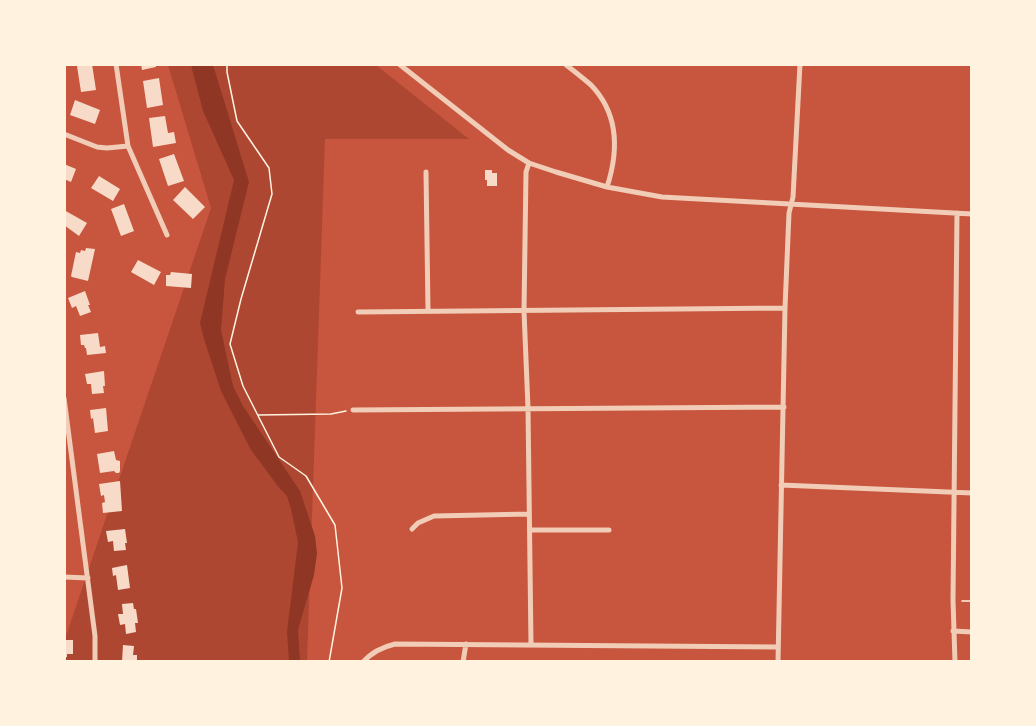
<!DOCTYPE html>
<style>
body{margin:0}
#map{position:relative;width:1036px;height:726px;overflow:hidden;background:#c8553d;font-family:"Zilla Slab",serif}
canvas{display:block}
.frame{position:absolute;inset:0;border:66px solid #fff3e0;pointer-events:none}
</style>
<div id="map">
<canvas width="1036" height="726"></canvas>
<div class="frame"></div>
</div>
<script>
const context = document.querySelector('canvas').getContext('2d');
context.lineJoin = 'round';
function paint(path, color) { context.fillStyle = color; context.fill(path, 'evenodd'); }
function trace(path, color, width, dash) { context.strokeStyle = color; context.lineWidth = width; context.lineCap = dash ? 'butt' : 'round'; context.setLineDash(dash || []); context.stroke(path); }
paint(new Path2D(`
 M168,65H376L469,139H325L307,661L65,662V639L211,208Z`), '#ae4732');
paint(new Path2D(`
 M191,65H213L249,182L225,279L221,330L233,386L243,406L300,491L315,536L317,553L314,575L298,630L300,661H289L287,632L298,542L291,509L287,496L280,489L251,450L231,411L221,391L204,339L200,323L234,180L203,111Z`), '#8f3625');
paint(new Path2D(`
 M85,64H92L96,90L81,92L77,66Z
 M141,64H156V67L142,70Z
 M159,78L163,105L147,108L143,81Z
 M75,100L100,110L95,124L70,115Z
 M165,116L168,133L174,132L176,143L153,147L149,118Z
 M174,154L184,181L168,186L159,159Z
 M64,164L76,169L71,182L64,179Z
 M485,170H492V173H497V186H487V180H485Z
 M99,176L120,189L113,201L91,188Z
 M185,187L205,207L193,219L173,200Z
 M124,204L134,231L121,236L111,209Z
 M64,210L87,223L79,236L64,225Z
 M86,248L95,249L88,281L72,277L71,276L76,252L80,253L81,250L85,251Z
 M138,260L161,272L154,285L131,272Z
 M171,272L192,274L191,288L166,286V275H170Z
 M85,291L90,305H88L91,312L80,316L76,306L72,308L68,298Z
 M98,333L100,347L105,346L106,353L87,355L86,348H85L84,345H81L80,335Z
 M104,371L105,386H103L104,393L92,394L91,384H87L85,374Z
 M106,408L108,431L95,433L93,418L91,419L90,410Z
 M114,451L116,460L120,461V471L119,473H116L114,471L100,473L97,454Z
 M120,481L122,511L103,513L102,503L105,502L104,495L101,496L99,484Z
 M125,529L127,543H125L126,550L114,551L113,541L108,542L106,531Z
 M127,565L130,588L118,590L116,575L113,576L112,568Z
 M133,603L134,609H136L138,623H135L136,632L126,634L125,624L120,625L118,614H123L122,604Z
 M64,640H73V654H67V657H64Z
 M123,645L134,646L133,655H137V662H122Z`), '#f7dbc8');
trace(new Path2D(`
 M227,64V72L237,121L269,168L272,194L241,299L230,344L243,386L279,457L306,476L335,525L342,588L329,662
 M258,415L331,414L346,411
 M962,601H972`), '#fff3e0', 1.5);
trace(new Path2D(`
 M116,64L128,146L167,235
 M399,64L508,150L529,163L556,172L607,187L662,197L972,214
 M565,64C574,71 583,78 591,85C619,114 619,150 607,187
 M64,134L97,147L107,148L128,146
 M529,163L526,172L524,311L528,408L531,645
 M426,172L428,310
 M358,312L785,308
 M64,398L95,636V662
 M353,410L784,407
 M781,485L972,493
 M412,529L418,523L434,516L529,514
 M530,530H609
 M64,577L88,578
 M953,631L972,632
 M363,662C372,652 382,647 395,644L778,647
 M463,662L466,644
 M778,662L785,308L789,213L793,197L800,64
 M955,662L953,600L957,213`), '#f1ccb7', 5);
</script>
